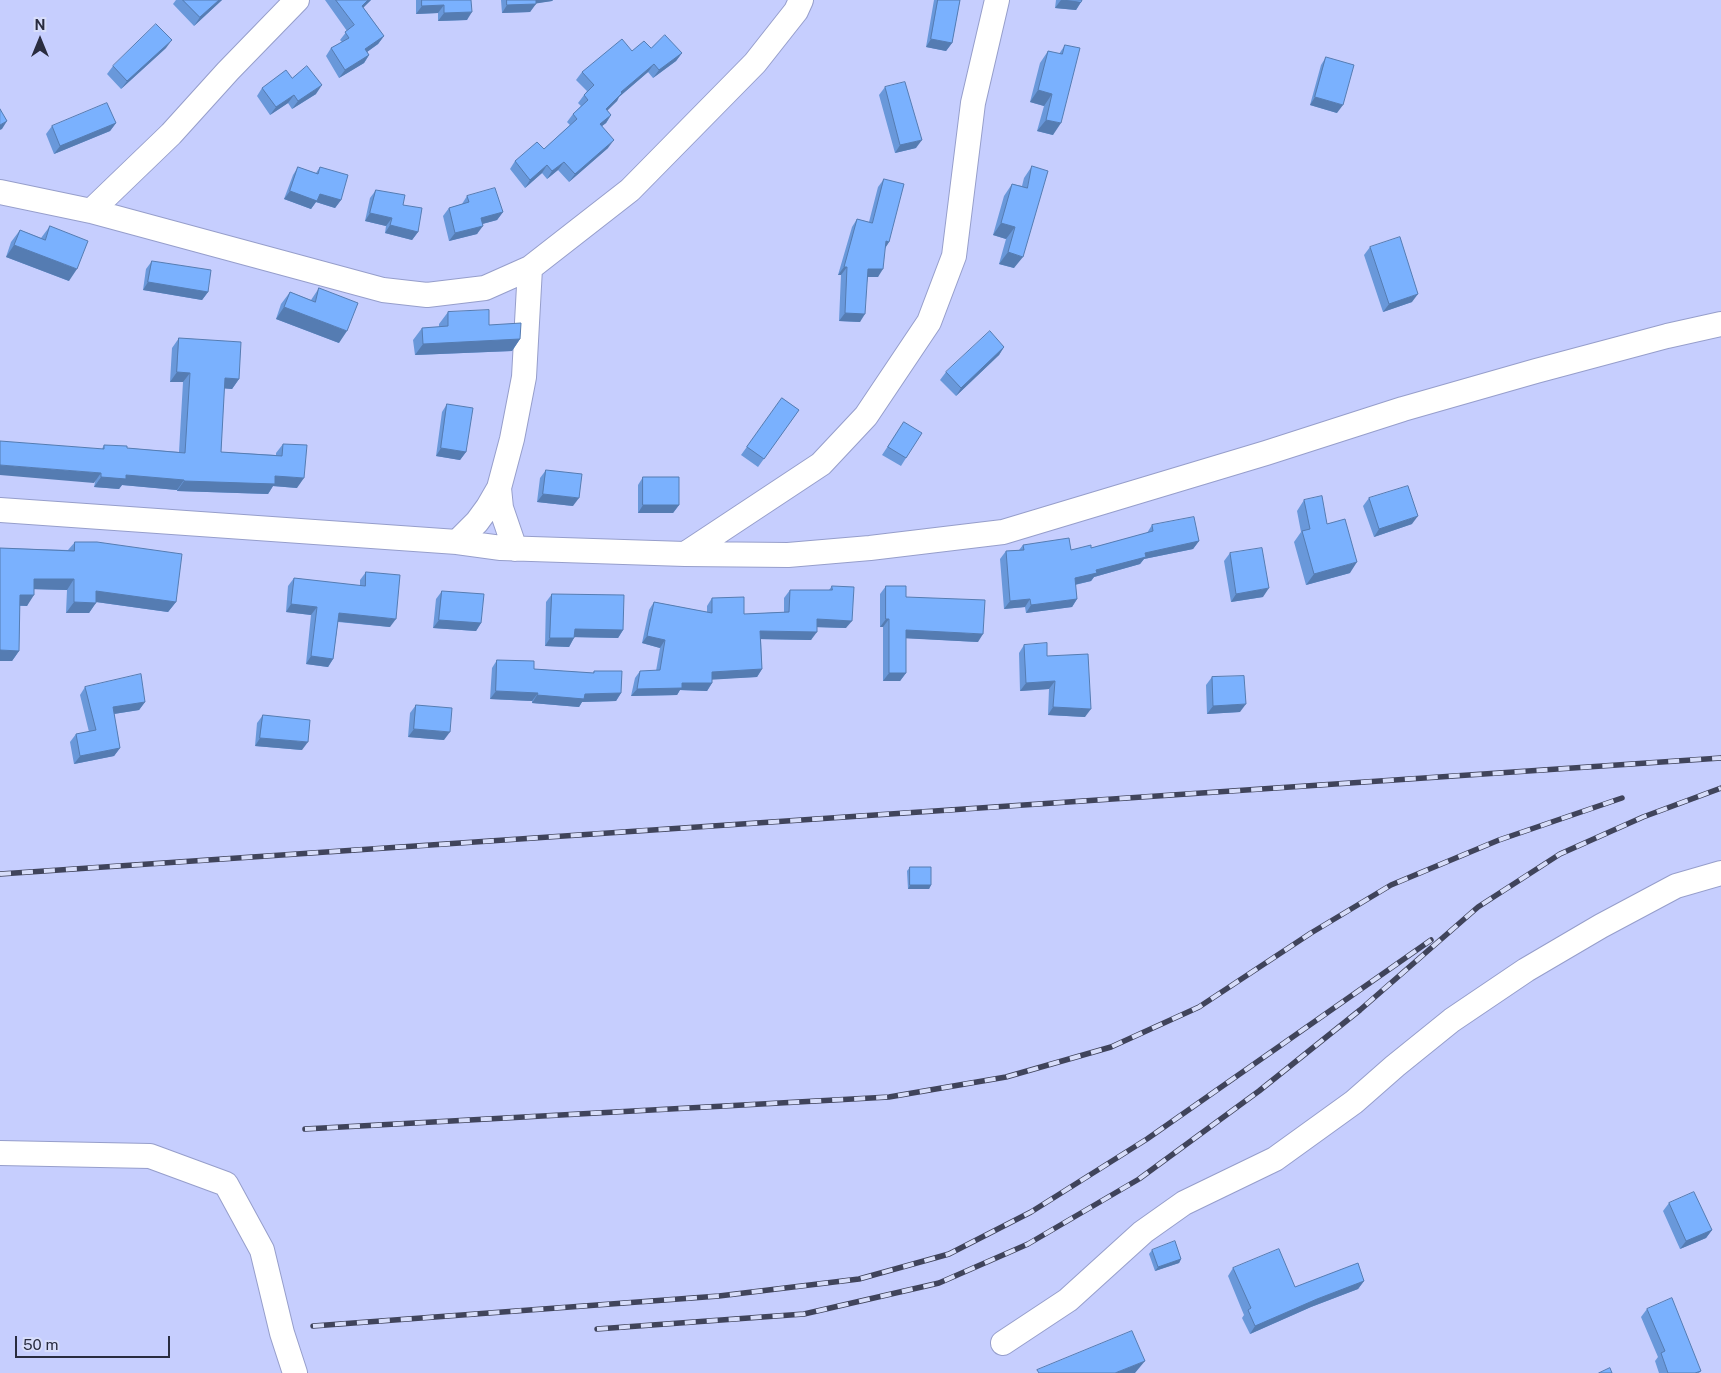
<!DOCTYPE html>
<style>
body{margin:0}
#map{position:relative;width:1721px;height:1373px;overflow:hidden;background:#c6cefe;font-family:"Public Sans",sans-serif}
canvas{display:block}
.north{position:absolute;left:15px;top:15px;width:50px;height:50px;-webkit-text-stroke:4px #d7ddfa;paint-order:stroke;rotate:0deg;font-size:14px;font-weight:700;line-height:20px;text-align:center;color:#292c3f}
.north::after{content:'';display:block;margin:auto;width:18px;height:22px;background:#292c3f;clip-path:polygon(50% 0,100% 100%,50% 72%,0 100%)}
.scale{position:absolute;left:15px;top:1336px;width:155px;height:22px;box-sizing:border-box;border:2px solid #292c3f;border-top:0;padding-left:6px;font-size:15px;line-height:18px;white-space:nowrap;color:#292c3f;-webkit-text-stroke:4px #d7ddfa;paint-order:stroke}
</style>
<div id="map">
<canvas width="1721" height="1373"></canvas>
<div class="north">N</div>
<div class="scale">50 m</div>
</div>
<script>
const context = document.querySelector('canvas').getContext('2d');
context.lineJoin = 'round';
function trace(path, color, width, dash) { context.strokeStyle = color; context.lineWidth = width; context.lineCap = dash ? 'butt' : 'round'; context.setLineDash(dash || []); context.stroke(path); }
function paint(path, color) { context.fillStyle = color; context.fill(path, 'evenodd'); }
const minor = new Path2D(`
 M0,192L91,211L383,290L427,295L485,288L530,268L630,190L755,63L796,11L801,0
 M91,211L171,134L228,71L297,0
 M499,488L501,508L515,549
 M0,510L457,542L501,548L685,554L788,555L870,548L1003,532L1266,453L1403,409L1536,371L1667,336L1721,324
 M457,542L477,522L488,507L499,488L512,439L524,377L530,268
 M685,554L821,464L866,416L929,322L954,256L973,103L997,0
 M0,1153L150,1156L226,1184L262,1250L282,1333L295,1373
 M1003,1343L1068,1300L1143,1232L1184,1203L1275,1159L1354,1102L1395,1066L1452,1020L1526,970L1601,926L1676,886L1721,873`);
trace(minor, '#969ecb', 26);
trace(minor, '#fff', 24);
const rail = new Path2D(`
 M0,874L1721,758
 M305,1129L889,1097L1006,1077L1111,1047L1199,1007L1311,933L1391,885L1499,840L1622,798
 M313,1326L719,1296L859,1279L949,1254L1031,1212L1147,1139L1431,940
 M597,1329L804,1314L939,1283L1028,1244L1139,1179L1259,1091L1360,1010L1478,907L1560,854L1643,817L1721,788`);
trace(rail, '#40445b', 5.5);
trace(rail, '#d7ddfa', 4, [11]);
paint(new Path2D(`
 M176,0H222L194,26L173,4Z
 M325,0H371L363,7L384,36L378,44L367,52L369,55L364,63L339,78L326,56L331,48L342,42L340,40L347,31Z
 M416,0H471L467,20L438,21V13L416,14Z
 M501,0H553L552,1L536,3L530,12L502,13Z
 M934,0H960L952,43L946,51L926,47Z
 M1056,0H1082L1081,2L1076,10L1055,8Z
 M1065,45L1053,135L1037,131L1044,106L1030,102L1040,63L1048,51L1059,54Z
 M166,48L121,89L107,74L113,66Z
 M651,48L682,53L676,61L653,78L648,72L619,97L617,101L607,110L611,115L606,123L602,126L608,148L569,182L558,170L547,179L542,173L525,188L510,169L515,161L544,149L570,125L567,122L573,114L581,106L578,103L587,91L576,80L582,72L632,51Z
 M1326,57L1337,113L1310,105L1321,65Z
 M292,78L316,94L292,109L288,103L270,115L257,96L262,88Z
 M885,87L916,148L895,153L879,95Z
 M116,123L110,131L54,154L46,134L52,126Z
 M1032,166L1014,268L999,264L1006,239L993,235L1004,196L1012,184L1022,186L1024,178Z
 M298,167L316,173L320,167L341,200L335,208L316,202L311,209L284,199L293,175Z
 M884,179L889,242L885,248L878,277H868L860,322L839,321L841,275H838L852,227L857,219L869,222L878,187Z
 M376,190L403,205L418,232L412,240L385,233L386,226L365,221L370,198Z
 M467,196L503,212L497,220L482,224L477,234L449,241L443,216L449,208L462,204Z
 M50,226L69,281L6,257L11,242L20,230L41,238Z
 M1370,247L1412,302L1383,312L1364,255Z
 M152,261L208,292L202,300L143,290L146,269Z
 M319,288L339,343L276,319L281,304L290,292L311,300Z
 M448,312L489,325L520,339L512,351L415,355L413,340L422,328L439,327V324Z
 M179,338L239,379L232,389L224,388L221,452L276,455V453L283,444L297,488L273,486L268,494L177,491V490L122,485L119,489L94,487L102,449L104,445L127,448L179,452L183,382H170L172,348Z
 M1004,347L999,355L956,396L940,380L946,372Z
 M782,398L799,410L758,467L741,455Z
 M447,404L466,452L460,460L436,456L442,412Z
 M904,422L906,458L901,466L882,455Z
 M546,470L573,506L537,502L540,478Z
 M643,477L679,505L673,513H638V485Z
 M1369,498L1412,524L1374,537L1363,506Z
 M1304,500L1350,573L1306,585L1294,542L1301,532L1297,511Z
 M1152,525L1199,541L1193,549L1144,559L1140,564L1094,577L1091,581L1075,585L1077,599L1072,607L1026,613L1025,607L1004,609L1000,559L1006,551L1019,550L1023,545L1071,550L1091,548L1147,533Z
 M75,542L176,602L168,612L96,602L89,613H66L67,590L34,589L27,606H20L19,651L12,661H0V548L68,550Z
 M1230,553L1263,597L1231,602L1224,561Z
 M366,572L390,627L338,622L333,659L328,667L306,664L311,615L286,612L288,586L294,578L360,586V580Z
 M832,586L846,628L817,627L811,640L761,639L762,669L757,677L712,679V683L707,691L680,690L677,695L631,696L635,678L640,671H656L660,648L642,643L649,610L654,602L707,612V606L712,598L744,614L784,612V598L790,590H829Z
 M886,586L906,597L978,642L906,638V673L900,681H883V627H880V594Z
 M442,591L481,623L476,631L433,628L436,599Z
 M552,594L623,630L618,638L574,637L569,647L545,646L546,602Z
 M1024,645L1047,656L1085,717L1048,715L1049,689L1020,691L1019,653Z
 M497,660L534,669L593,673L594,671L621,693L616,701L582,702L579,707L532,703V701L490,699L492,668Z
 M1212,677L1240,712L1207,714L1206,685Z
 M85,687L145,702L139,710L114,714L120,748L114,756L74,764L70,742L76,734L89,732L80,695Z
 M416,705L444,740L408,737L410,713Z
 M263,715L302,750L255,746L257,723Z
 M910,867L931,885L929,889H908L907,871Z
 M1669,1203L1712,1230L1706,1238L1680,1249L1663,1211Z
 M1152,1250L1181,1259L1179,1263L1155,1271L1149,1254Z
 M1233,1268L1295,1287L1364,1281L1358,1289L1311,1307L1250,1334L1242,1318L1244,1315L1228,1276Z
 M1647,1309L1701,1371L1699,1373H1659L1655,1361L1658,1357L1641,1317Z`), '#6998da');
paint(new Path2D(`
 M219,0H222L194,26L200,17Z
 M368,0H371L357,14L362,6Z
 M533,0H553L552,1L533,4H536L530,12L502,13L507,5Z
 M1061,0L1081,2L1076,10L1055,8Z
 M444,5L438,13L416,14L422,6Z
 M472,12L467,20L438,21L444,13Z
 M384,36L378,44L360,57L365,49Z
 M931,39L952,43L946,51L926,47Z
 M172,40L166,48L121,89L127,81Z
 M682,53L676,61L653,78L659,70Z
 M369,55L364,63L339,78L345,70Z
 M654,64L648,72L619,97L617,101L601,117L606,109L621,92Z
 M322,85L316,94L292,109L298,101Z
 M1038,90L1052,94L1044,106L1030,102Z
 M294,95L288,103L270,115L276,107Z
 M1315,97L1343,105L1337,113L1310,105Z
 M611,115L606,123L594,132L600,124Z
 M1046,120L1061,123L1053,135L1037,131Z
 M7,121L2,129L0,130V125Z
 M116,123L110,131L54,154L60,146Z
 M614,140L608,148L569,182L575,174Z
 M922,140L916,148L895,153L900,145Z
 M564,162L558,170L547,179L552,171Z
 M547,165L542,173L525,188L530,180Z
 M290,191L320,194L341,200L335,208L316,202L311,209L284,199Z
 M503,212L497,220L475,226L481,218Z
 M370,213L392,218L386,226L365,221Z
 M1001,223L1015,227L1006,239L993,235Z
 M390,225L418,232L412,240L385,233Z
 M483,226L477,234L449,241L455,233Z
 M886,241L889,242L884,250Z
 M14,245L77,269L69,281L6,257Z
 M1008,252L1023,257L1014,268L999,264Z
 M844,267H847L841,275H838Z
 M868,269H883L878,277H863Z
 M148,282L208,292L202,300L143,290Z
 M1418,294L1412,302L1383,312L1389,304Z
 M284,307L347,331L339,343L276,319Z
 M845,313L865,314L860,322L839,321Z
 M520,339L512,351L415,355L423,344Z
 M1004,347L999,355L956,396L961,388Z
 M177,372L190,373L183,382H170Z
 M225,378L239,379L232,389L218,388Z
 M441,448L466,452L460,460L436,456Z
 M0,465L101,473L94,483L0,475Z
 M126,475L184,480L177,490L122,485L119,489L94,487L101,477Z
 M275,476L304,478L297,488L273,486L268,494L177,491L184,481Z
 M543,494L579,498L573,506L537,502Z
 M643,505H679L673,513H638Z
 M1418,516L1412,524L1374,537L1379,529Z
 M1199,541L1193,549L1144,559L1140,564L1094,577L1091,581L1069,586L1075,578L1145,553Z
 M1357,562L1350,573L1306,585L1314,574Z
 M34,579H74L67,590L27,589Z
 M1269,588L1263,597L1231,602L1236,594Z
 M96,591L176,602L168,612L89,601Z
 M20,595H34L27,606L13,605Z
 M1030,599L1025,607L1004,609L1010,601Z
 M1077,599L1072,607L1026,613L1031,605Z
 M74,602L96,603L89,613H66Z
 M291,604L317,607L311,615L286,612Z
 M339,613L396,619L390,627L333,621Z
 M817,619L852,621L846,628L812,627Z
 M886,619H889L883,627H880Z
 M439,620L481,623L476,631L433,628Z
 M575,629L623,630L618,638L569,637Z
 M906,630L983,634L978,642L900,638Z
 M760,631L817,632L811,640L755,639Z
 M647,636L665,640L660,648L642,643Z
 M550,638H574L569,647L545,646Z
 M0,650L19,651L12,661H0Z
 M311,656L333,659L328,667L306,664Z
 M762,669L757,677L707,680L712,672Z
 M889,673H906L900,681H883Z
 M1055,681L1049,689L1020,691L1026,683Z
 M682,683H712L707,691L680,690L677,695L631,696L637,689Z
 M496,691L538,693L532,701L490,699Z
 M621,693L616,701L582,702L579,707L532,703L537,695Z
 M145,702L139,710L107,715L113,707Z
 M1246,704L1240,712L1207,714L1213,706Z
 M1053,707L1091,709L1085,717L1048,715Z
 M414,729L450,732L444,740L408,737Z
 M260,738L308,742L302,750L255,746Z
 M120,748L114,756L74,764L80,756Z
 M910,885H931L929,889H908Z
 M1712,1230L1706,1238L1680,1249L1686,1241Z
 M1181,1259L1179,1263L1155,1271L1158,1267Z
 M1364,1281L1358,1289L1311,1307L1250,1334L1255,1326L1317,1299Z
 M1145,1361L1135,1373H1115Z`), '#557cb2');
const building = new Path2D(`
 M183,0H219L200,17Z
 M336,0H368L362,6L384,36L365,49L369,55L345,70L331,48L349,38L345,32L354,25Z
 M422,0H471L472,12L444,13V5L422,6Z
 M507,0H536V4L507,5Z
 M938,0H960L952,43L931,39Z
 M1063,0H1082L1081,2Z
 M156,24L172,40L127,81L113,66Z
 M665,35L682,53L659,70L654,64L621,92L622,93L606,109L611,115L600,124L614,140L575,174L564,162L552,171L547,165L530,180L515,161L537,142L544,149L577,119L573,114L588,100L584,95L594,85L582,72L622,39L632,51L644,41L651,48Z
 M1065,45L1080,48L1061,123L1046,120L1052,94L1038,90L1048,51L1062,54Z
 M1326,57L1354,65L1343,105L1315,97Z
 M307,66L322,85L298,101L294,95L276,107L262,88L286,70L292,78Z
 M905,82L922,140L900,145L885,87Z
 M107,103L116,123L60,146L52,126Z
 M0,109L7,121L0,125Z
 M1032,166L1048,171L1023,257L1008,252L1015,227L1001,223L1012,184L1027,188Z
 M298,167L318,174L320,167L348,175L341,200L320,194L317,201L290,191Z
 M884,179L904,184L889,242L886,241L883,269H868L865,314L845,313L847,267H844L857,219L872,223Z
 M495,188L503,212L481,218L483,226L455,233L449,208L469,202L467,196Z
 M376,190L405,195L403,205L422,208L418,232L390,225L392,218L370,213Z
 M50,226L88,241L77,269L14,245L20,230L45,240Z
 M1400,237L1418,294L1389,304L1370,247Z
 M152,261L211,270L208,292L148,282Z
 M319,288L358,303L347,331L284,307L290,292L315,302Z
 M489,310V325L521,323L520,339L423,344L422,328L448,326V312Z
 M990,331L1004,347L961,388L946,372Z
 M179,338L241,342L239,379L225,378L221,452L282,456L283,444L307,445L304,478L275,476V484L184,481V480L126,475V479L101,477V473L0,465V441L104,449V445L127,446V448L185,453L190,373L177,372Z
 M782,398L799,410L764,459L747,447Z
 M447,404L473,408L466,452L441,448Z
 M904,422L922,433L906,458L888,447Z
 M546,470L582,474L579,498L543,494Z
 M643,477H679V505H643Z
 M1408,486L1418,516L1379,529L1369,498Z
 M1322,496L1327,524L1345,519L1357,562L1314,574L1302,531L1310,529L1304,500Z
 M1194,517L1199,541L1145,553L1146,557L1096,570L1097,573L1075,578L1077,599L1031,605L1030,599L1010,601L1006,551L1024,550L1023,545L1069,538L1071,550L1091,545V548L1153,531L1152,525Z
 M75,542H97L182,554L176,602L96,591V603L74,602V579H34V595H20L19,651L0,650V548L74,551Z
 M1262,548L1269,588L1236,594L1230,553Z
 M366,572L400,575L396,619L339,613L333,659L311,656L317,607L291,604L294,578L365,586Z
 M832,586L854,587L852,621L817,619V632L760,631L762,669L712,672V683H682V688L637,689L640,671L660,670L665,640L647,636L654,602L712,613V598L744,597V614L789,612L790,590H832Z
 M886,586H906V597L985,600L983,634L906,630V673H889V619H886Z
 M442,591L484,594L481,623L439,620Z
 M552,594L624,595L623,630L575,629L574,638H550Z
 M1047,643V656L1088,654L1091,709L1053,707L1055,681L1026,683L1024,645Z
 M497,660L534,661V669L594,673V671H622L621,693L585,694L584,699L537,695L538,693L496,691Z
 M141,674L145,702L113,707L120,748L80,756L76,734L96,730L85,687Z
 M1244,676L1246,704L1213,706L1212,677Z
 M416,705L452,708L450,732L414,729Z
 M263,715L310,720L308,742L260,738Z
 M910,867H931V885H910Z
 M1694,1192L1712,1230L1686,1241L1669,1203Z
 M1175,1241L1181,1259L1158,1267L1152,1250Z
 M1279,1249L1295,1287L1358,1263L1364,1281L1317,1299L1255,1326L1248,1310L1251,1308L1233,1268Z
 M1672,1298L1701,1371L1695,1373H1668L1661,1353L1665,1351L1647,1309Z
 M1132,1331L1145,1361L1115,1373H1039L1037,1370Z
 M1610,1368L1612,1373H1599Z`);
paint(building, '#7ab1fe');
trace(building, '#557cb2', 1);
</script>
